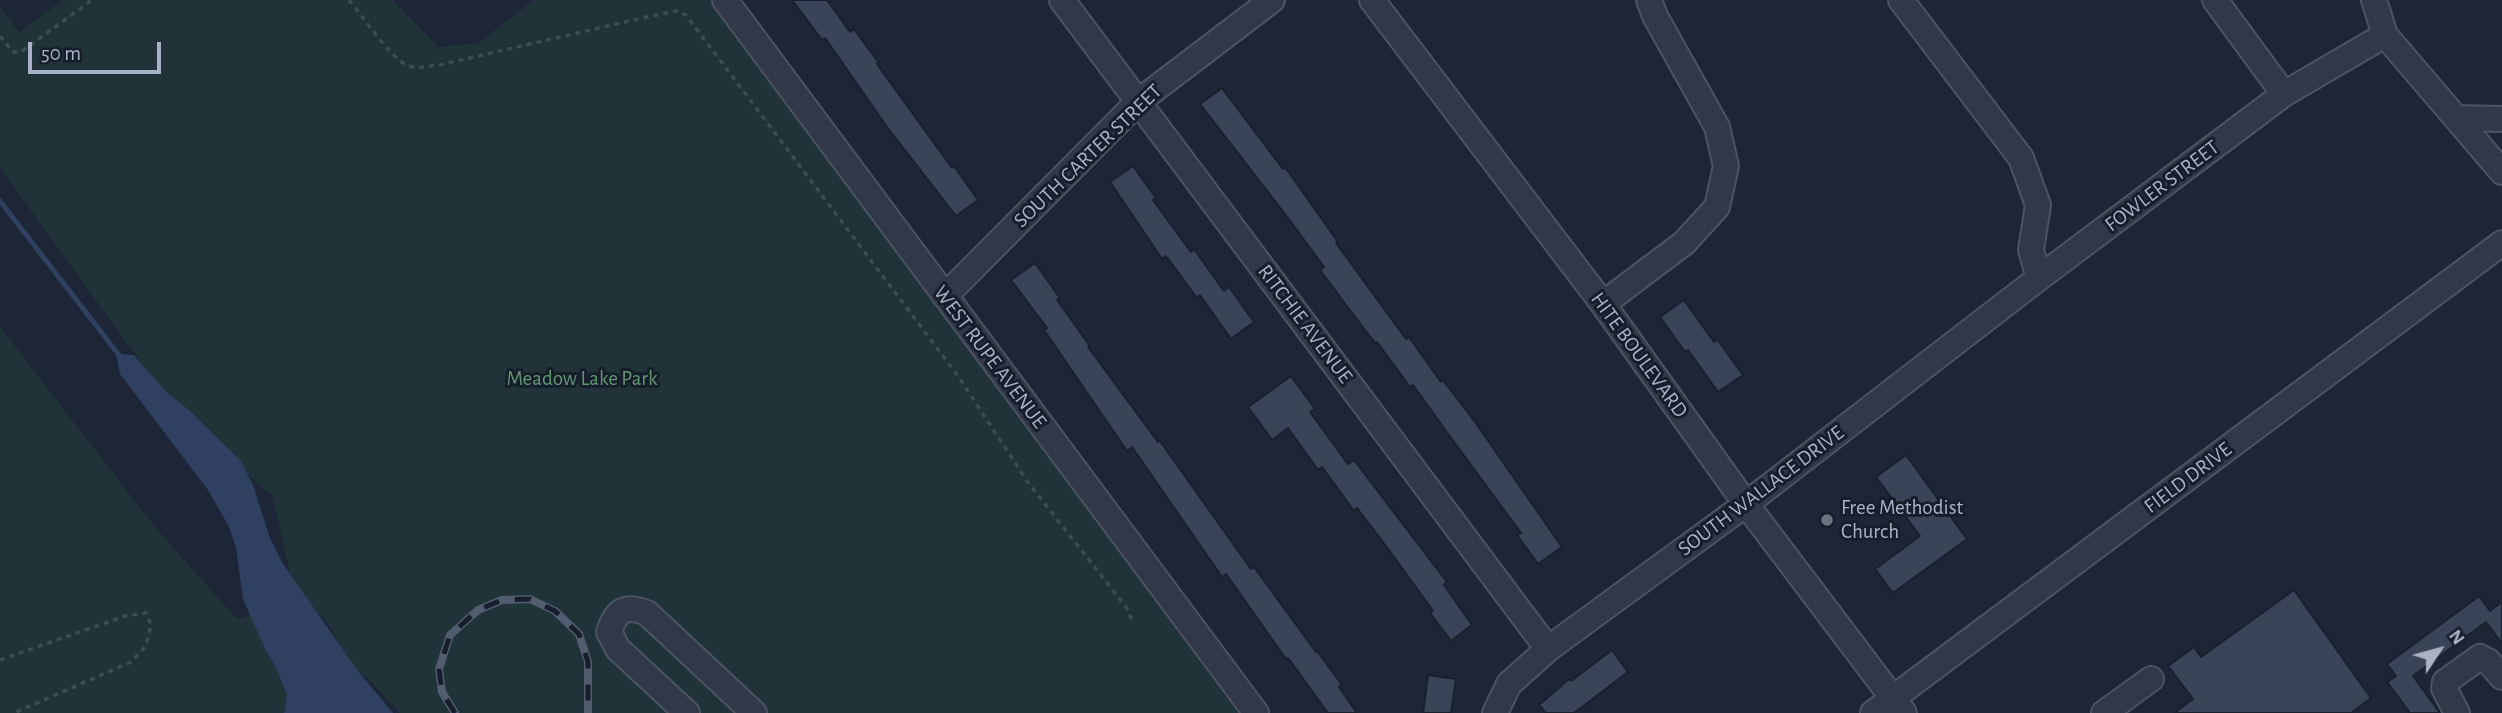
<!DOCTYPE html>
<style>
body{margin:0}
#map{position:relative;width:2502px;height:713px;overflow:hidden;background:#1d2637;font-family:"Alegreya Sans",sans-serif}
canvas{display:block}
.north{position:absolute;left:2404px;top:615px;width:70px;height:70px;-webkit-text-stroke:5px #171e2b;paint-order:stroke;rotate:54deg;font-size:19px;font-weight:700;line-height:28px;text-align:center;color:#aab3c5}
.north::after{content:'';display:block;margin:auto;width:24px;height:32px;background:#aab3c5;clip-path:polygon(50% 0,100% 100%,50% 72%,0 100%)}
.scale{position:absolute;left:28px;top:42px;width:133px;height:32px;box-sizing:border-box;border:4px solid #aab3c5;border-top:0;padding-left:9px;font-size:21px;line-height:24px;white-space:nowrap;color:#aab3c5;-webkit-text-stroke:5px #171e2b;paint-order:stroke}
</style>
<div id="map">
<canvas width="2502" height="713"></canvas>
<div class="north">N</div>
<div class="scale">50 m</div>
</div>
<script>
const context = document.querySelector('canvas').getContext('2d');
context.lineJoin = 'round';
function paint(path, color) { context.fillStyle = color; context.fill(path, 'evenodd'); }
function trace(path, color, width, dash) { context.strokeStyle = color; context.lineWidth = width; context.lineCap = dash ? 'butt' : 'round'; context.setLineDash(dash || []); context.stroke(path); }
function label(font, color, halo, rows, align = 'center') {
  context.font = font + ' "Alegreya Sans",sans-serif'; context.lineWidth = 6; context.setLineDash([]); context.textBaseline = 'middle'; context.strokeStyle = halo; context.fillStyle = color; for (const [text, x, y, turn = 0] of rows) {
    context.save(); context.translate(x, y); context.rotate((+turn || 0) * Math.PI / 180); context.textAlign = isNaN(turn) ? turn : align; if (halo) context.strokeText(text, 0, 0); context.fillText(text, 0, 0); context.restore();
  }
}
paint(new Path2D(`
 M63,0H393L439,47L478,43L534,0H711L1238,713H400L370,681L340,655L335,634L321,615L299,598L290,573L272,495L261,487L156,383L0,168V6L19,32Z
 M0,327L155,527L237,619L251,615L271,662L296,694L290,713H0Z`), '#1f3338');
paint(new Path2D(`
 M116,354L134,355L166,392L189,410L241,461L253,485L270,538L283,564L358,671L393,713H284L287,695L278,672L265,649L243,599L236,547L228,525L208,490L120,374Z`), '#2f4060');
trace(new Path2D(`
 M0,201L122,359`), '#2f4060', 5);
const building = new Path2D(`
 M792,0H827L850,32L854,29L879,63L877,64L952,168L954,166L978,200L956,216L887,127L825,38L822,40Z
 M1222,88L1283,169L1285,167L1338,242L1336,243L1406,339L1409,337L1441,382L1443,380L1475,422L1562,547L1538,564L1517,535L1521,533L1446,431L1413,385L1410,387L1377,342L1375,343L1346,305L1320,270L1324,267L1285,214L1200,104Z
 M1133,166L1156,198L1153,200L1191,252L1194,249L1224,291L1229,287L1254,322L1231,339L1200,295L1197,298L1166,256L1162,259L1110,182Z
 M1035,263L1060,298L1057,300L1090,346L1088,347L1158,442L1160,441L1251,569L1254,567L1316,652L1317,651L1342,685L1339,687L1357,713H1328L1288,658L1286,659L1226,574L1222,577L1132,447L1127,451L1103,416L1044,330L1047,328L1011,280Z
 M1684,300L1714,342L1717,339L1743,375L1718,392L1688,350L1685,352L1660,317Z
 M1291,376L1315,409L1310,412L1348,464L1354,460L1447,582L1444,585L1472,625L1451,641L1430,613L1433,611L1389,550L1357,508L1354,511L1322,467L1318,470L1288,428L1272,440L1248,407Z
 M1906,455L1967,539L1893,593L1875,569L1920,536L1876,477Z
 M2294,590L2371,698L2351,713H2174L2193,699L2168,666L2194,647L2201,657Z
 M2479,596L2490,611L2502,602V644L2486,622L2413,676L2440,713H2410L2387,682L2396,676L2387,664Z
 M1612,650L1628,672L1574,713H1546L1539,705L1569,679L1571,681Z
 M1428,675L1456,679L1451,713H1423Z`);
paint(building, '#394458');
trace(building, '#19202d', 2);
const minor = new Path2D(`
 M725,0L1256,713
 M1062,0L1548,649
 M1372,0L1603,304L1746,504L1904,713
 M1901,0L2021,158L2038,205L2031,250L2039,278
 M2215,0L2284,94L2385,35L2502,172
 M2374,0L2385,35
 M2456,118L2502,119
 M945,296L1138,102L1272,0
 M1603,304L1684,243L1717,207L1726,166L1717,127L1655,16L1649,0
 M687,713L618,649L609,632C616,611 624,604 647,613L754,713
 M1495,713L1509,684L1548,649L1746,504L2039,278L2284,94
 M1873,713L2502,243
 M2104,713L2151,679
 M2457,713L2444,688L2445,682L2480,657L2488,661L2502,677`);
trace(minor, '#4c5363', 28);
trace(new Path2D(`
 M349,0C362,15 389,56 405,64C416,70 428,66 439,65L647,17L676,11L686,15L958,376L1027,481L1126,607L1132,620
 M0,36L13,52H21L92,0
 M0,660L125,616L146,613L151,625L146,646L131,662L14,713`), '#3a4f52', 3.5, [5, 5]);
trace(minor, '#313847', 24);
const rail = new Path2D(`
 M455,713L442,692L439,669L450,635L478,610L502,600L530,599L555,611L579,634L588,662V713`);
trace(rail, '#525c6f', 8);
trace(rail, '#171e2b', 5, [16]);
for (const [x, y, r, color] of [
 [1827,520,7,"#6b7280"]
]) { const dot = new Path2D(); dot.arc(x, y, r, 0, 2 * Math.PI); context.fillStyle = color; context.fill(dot); trace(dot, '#171e2b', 2.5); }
label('21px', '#aab3c5', '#171e2b', [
 ["SOUTH CARTER STREET",1088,156,-44],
 ["FOWLER STREET",2162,186,-37],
 ["RITCHIE AVENUE",1305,324,53],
 ["HITE BOULEVARD",1639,355,54],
 ["WEST RUPE AVENUE",990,357,53],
 ["FIELD DRIVE",2188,478,-37],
 ["SOUTH WALLACE DRIVE",1761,491,-37]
]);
label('21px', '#619671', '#171e2b', [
 ["Meadow Lake Park",582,379]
]);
label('21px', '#aab3c5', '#171e2b', [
 ["Free Methodist",1841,508],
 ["Church",1841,532]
], 'left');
</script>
